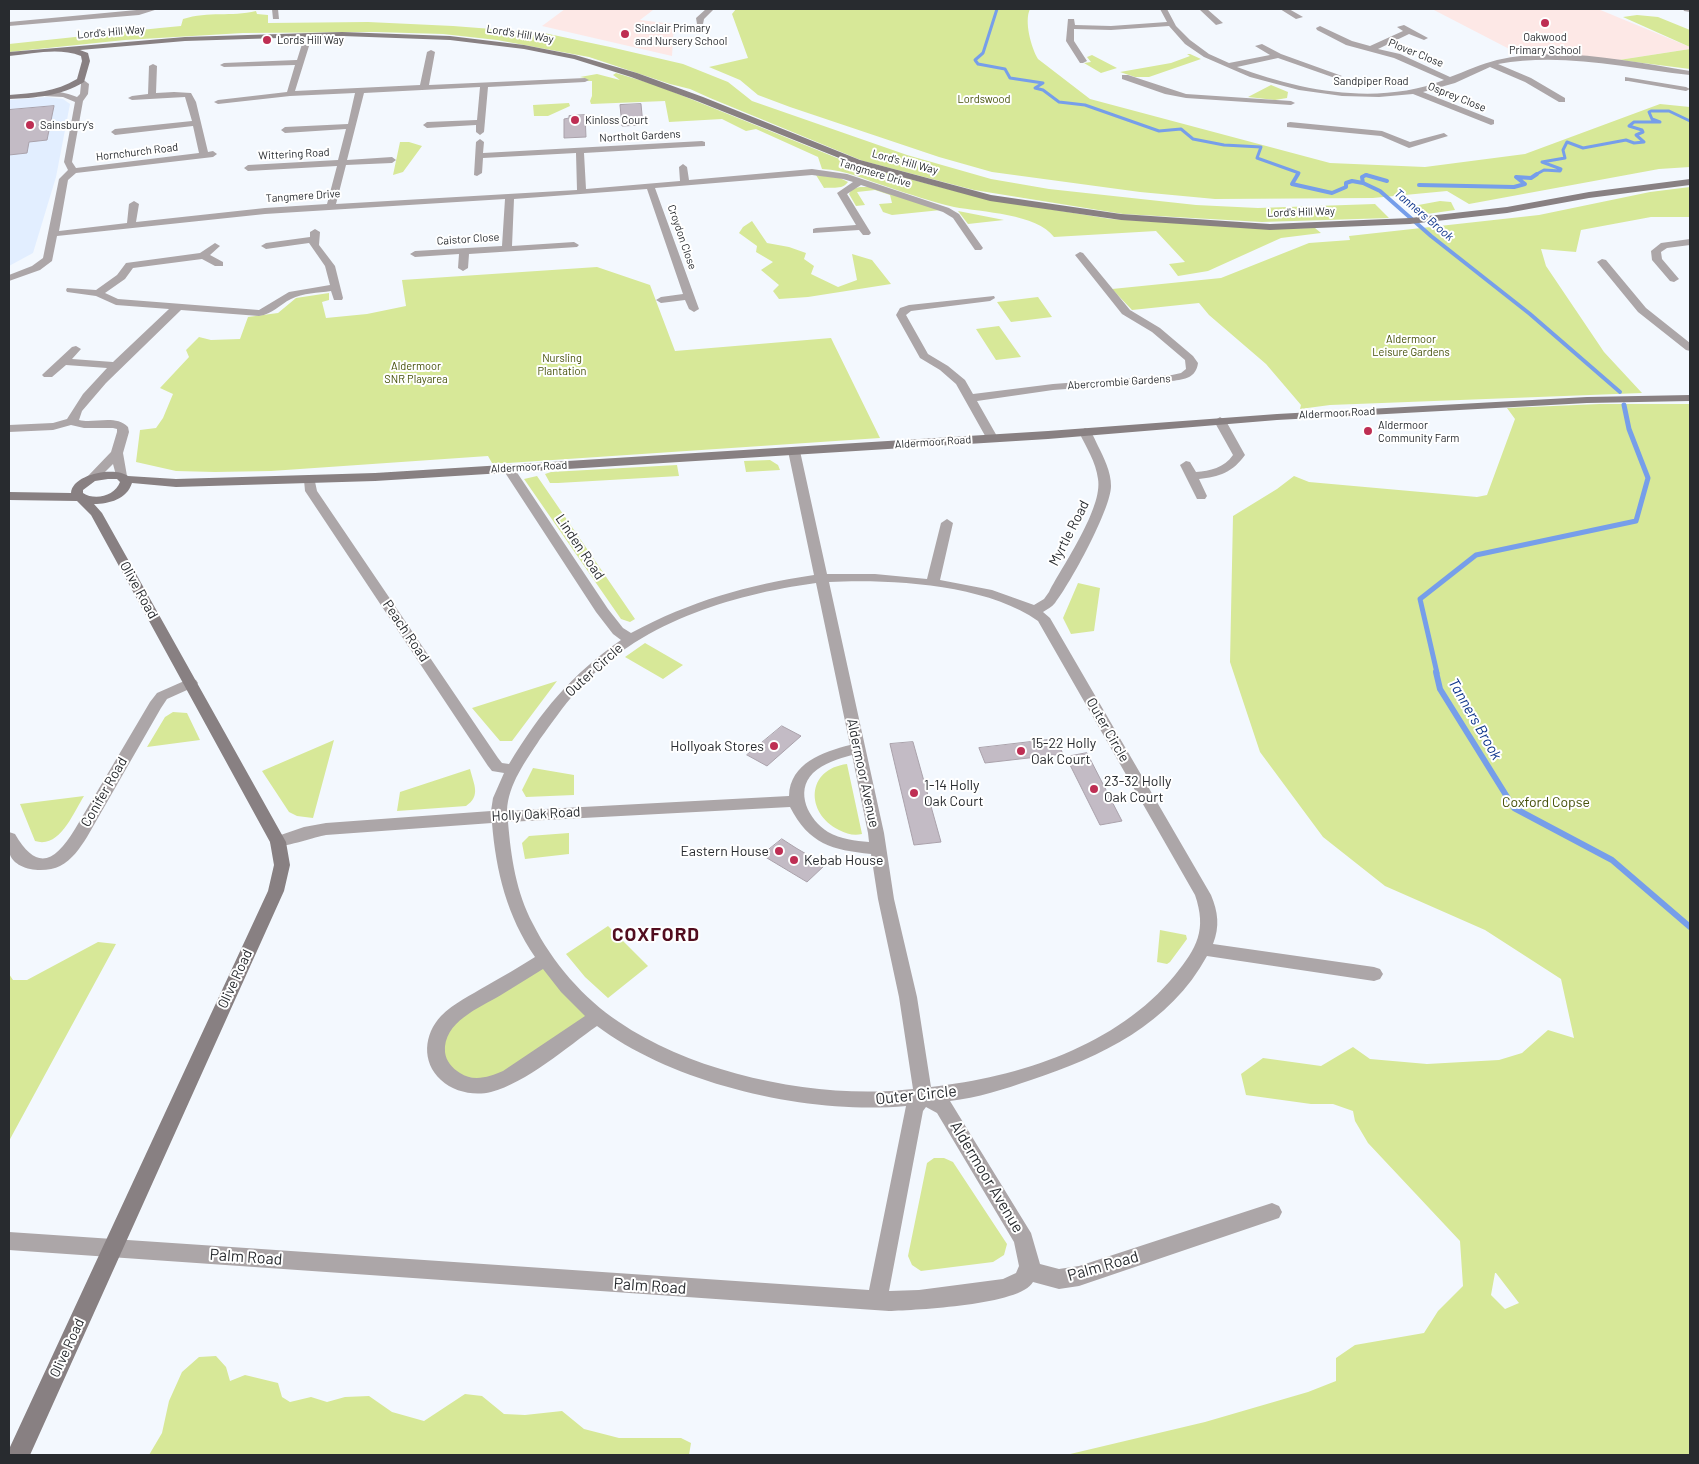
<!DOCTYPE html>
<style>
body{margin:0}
#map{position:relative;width:1699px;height:1464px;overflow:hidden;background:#f3f8fe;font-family:Barlow,sans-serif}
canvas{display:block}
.frame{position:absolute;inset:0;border:10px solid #282b2f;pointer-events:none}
</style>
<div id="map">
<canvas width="1699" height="1464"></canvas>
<div class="frame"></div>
</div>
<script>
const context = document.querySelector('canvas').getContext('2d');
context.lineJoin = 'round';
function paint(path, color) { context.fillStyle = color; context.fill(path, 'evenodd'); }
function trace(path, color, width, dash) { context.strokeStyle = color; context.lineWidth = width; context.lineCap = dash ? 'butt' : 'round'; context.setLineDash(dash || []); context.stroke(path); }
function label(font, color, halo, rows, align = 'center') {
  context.font = font + ' Barlow,sans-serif'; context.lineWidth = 4; context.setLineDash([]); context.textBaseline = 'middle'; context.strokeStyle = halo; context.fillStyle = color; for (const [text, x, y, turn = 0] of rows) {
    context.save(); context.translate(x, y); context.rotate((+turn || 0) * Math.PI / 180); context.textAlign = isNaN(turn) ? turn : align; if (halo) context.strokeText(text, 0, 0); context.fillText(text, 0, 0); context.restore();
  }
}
paint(new Path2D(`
 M47,97L63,99L70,104L56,177L33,253L9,266V100Z`), '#e2eeff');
paint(new Path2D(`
 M565,9H652L653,10L640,20L674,24L672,56L542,26Z
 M1432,9H1598L1690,47V49L1619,60L1548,54H1519Z`), '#fde8e6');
paint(new Path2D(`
 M736,9H1030C1024,21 1031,47 1038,59L1090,99L1330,163L1425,167L1525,154L1660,104L1690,107V167L1659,169L1469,204L1447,191L1373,198L1215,199L1140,192L992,172L939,157L790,107L758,95L740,80L709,67L748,58L732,14Z
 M256,11L257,14L268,15V23L368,22L453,26L544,33L610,47L683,64L728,82L752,101L907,155L991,179L1049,189L1196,205L1258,208L1375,204L1389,218L1262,222L1123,214L974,190L863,161L710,98L690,89L670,84L589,57L497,40L443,34L375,32L243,33L125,40L9,52V44L160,28L181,26L183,19C209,11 231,17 256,11Z
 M1637,15L1658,17L1690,30V47L1623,17Z
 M1690,49V69L1619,60Z
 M1187,54H1190L1201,59L1149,77H1135L1120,72L1171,63L1190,56Z
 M1092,55L1117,68L1101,73L1084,63L1091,62L1087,57Z
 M616,73L656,85L852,164L986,199L1111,219L1274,229L1315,228L1321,233L1281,238L1208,271L1178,276L1169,264L1185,262L1156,231L1054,237C1037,214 982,212 954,207C932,202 909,194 888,187C866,180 846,170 822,169L818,157L756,129L746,131L722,119L669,122L665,101L591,104L590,101L592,96V81H586L585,78L580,77L597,74L620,80L613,75Z
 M1271,85L1288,92L1287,98L1275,100L1248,97Z
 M569,103L570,106L548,116H534L533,105Z
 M400,142H409L422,146L403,172L393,175Z
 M816,175L840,178L848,182C842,190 833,187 824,188Z
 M860,187H870L941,210L892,215L883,212L879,204L892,203L890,195L875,190L857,192L865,205L856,206L849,194L852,189Z
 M1690,187V217H1651L1581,230L1576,252L1541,249L1546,266L1604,352L1642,393L1330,405L1300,409L1301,405L1266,364L1209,315L1199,303L1132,310L1112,289L1221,278L1309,243L1350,240L1349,236L1539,215L1650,192Z
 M1440,201L1451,202L1455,210L1420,215L1413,206Z
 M958,211L1004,220L968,224Z
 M752,221L767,243L789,247L806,253L804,259L814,266L811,274L838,287L857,280L852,254L872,260L891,284L808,297L779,299L773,291L779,285L761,270L773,262L756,252L757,246L739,233L743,227Z
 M597,267L650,285L675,351L831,338L880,438L508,463H492L488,456L271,471L215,472L176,471L136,462L140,430L156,428L163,418L173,394L160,388L189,357L186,350L199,337L211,340L240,339L248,317L278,313L296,298L329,293V300L322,302L326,318L367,314L406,306L402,280Z
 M1038,297L1052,317L1011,322L997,302Z
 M999,326L1021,357L996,360L976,329Z
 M1600,404H1690V1455H1066L1205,1422L1308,1392L1336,1381V1358L1355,1345L1424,1333L1438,1311L1463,1286L1460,1241L1368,1143L1355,1121L1353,1111L1333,1104H1311L1246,1095L1241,1074L1263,1058L1321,1066L1353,1047L1370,1059L1427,1064L1499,1060L1522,1053L1548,1030L1574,1038L1561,979L1485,930L1385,886L1323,837L1260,752L1230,662L1233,516L1277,489L1294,476L1309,482L1477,497L1487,495L1515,419L1507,408ZM1495,1273H1496L1519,1303L1505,1309L1491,1295Z
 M744,461L770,460L778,465L780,470L746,472Z
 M677,465L679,476L558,483H550L545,474L551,472Z
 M537,476L635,619L630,622L621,619L524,479Z
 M1078,583L1100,588L1094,631L1071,634L1063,618Z
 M645,643L683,665L663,679L625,657Z
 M557,681L512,741H500L472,708Z
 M173,712L187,713L200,740L147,747L165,717Z
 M334,740L313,818L297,816L289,812L262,771Z
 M847,764L862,834C854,836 847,834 839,830C805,813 806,769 847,764Z
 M533,768L574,775V795L526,797L522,790Z
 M470,769C474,785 481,796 466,806L397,811L400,792Z
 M84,796C73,813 60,849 35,841L20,804Z
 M569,833V854L525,859L522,843L529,836Z
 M608,926L648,966L608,998L585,977L566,954Z
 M1160,930L1186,935L1187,939L1170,962L1167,964L1157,962Z
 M98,942L116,944L9,1141V974L13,980H27Z
 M546,959L598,1016L499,1082L446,1074L443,1026Z
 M934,1158H944L953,1162L1007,1244L1004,1255L993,1262L921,1271L912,1265L908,1256L927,1163Z
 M216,1356L226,1367L230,1381L245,1375L278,1383L282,1397L290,1402L311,1397L327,1402L345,1397L369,1396L392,1412L424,1421L465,1394L482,1396L504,1414L525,1415L562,1411L584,1429L619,1438H681L691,1443L689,1455H149L162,1433L169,1401L182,1372L199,1357Z`), '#d7e898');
trace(new Path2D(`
 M997,9L983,53L975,60L978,64L1005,69L1010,78L1043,83L1035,88L1043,90L1059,102L1085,105L1159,131L1181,129L1193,139L1224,145L1261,147L1257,158L1299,173L1297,175
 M1365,175H1367
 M1535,175L1544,170L1560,171L1561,169L1542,162L1565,158L1563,150L1567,142L1583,148L1626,140L1634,143L1644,142L1636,135L1643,132L1642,130L1629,126L1634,122H1660L1652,119L1649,112L1651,111H1669L1690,121`), '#769eea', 3);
trace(new Path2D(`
 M1298,174L1292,184L1332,193L1346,187V183L1352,181L1363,183L1380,191L1431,236L1530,314L1620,392
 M1363,183L1362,177L1366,175L1387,181
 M1419,185L1514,187L1525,184L1516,177L1531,178L1537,174`), '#769eea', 4);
trace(new Path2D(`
 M1437,673L1420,599L1476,555L1636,521L1648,478L1629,429L1624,405`), '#769eea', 5);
trace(new Path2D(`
 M1436,672L1440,689L1514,808L1612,860L1690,927`), '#769eea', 6);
const building = new Path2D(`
 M641,104L643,125L622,126L620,105Z
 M54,106L47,140L29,142L27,153L9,155V110Z
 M585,115L586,137L564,138V119L569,118V116Z
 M782,726L801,736L767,766L747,755Z
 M1056,739L1063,754L985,763L979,748Z
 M913,742L941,842L914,845L890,744Z
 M1087,753L1122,821L1100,825L1066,757Z
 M782,839L796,848L825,865L807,882L762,855Z`);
paint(building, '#c3bbc5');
trace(building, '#aaa2ab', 1);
paint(new Path2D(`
 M147,9H158L139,15L9,26V22Z
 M272,9H278L279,19H273Z
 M706,9H714L704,19L703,24H697L696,18Z
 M1160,9H1167L1176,26L1190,40L1209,54L1229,63L1270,55L1255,46L1262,44L1281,54L1342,76L1335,78L1278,58L1237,67C1300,91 1379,106 1444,80L1394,58L1346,45L1317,30L1316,28L1320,26L1352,41L1370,46L1403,31L1397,27L1404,25L1428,38L1424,40L1409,34L1378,49L1400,54L1450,77C1466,71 1481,64 1497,60C1559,46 1628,61 1690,71V75C1627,68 1562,52 1498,64L1531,78L1565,98V102H1559L1525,82L1490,67L1455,83L1423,92L1494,120V124L1491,125L1413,94L1379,97L1342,96L1299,90L1250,77L1204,57L1185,44L1169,26L1111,30L1074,29V41L1087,61L1083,63H1080L1066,41L1068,19H1074L1075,25L1111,26L1167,22Z
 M1199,9H1207L1223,23L1216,25Z
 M1280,9H1289L1303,17L1296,19Z
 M1683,9H1690V12L1684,11Z
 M302,44L309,46L295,91L420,85L427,52L431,50L435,52L429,85L585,78L589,80L585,82L488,87L484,132L480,135L476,132V125L427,128L423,125L427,122L477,120L480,87L364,93L347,160L392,157L396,160L392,163L346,165L336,204L577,190L576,153L483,158L482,173L477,176L474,175L476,142L480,139L484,142L483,153L702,141L705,142V146L584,153L586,189L680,181L679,167L683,164L687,167L689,180L812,169L847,174L949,208L959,214L983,248L981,250H975L953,218L943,212L861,185L847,194L871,233L869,235H863L859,230L813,233V229L816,228L856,225L837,193L853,182L843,179L812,175L655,188L699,309L694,312L689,309L685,300L661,303L656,300L661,297L683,294L647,189L514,199L512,246L574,242L579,245L577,247L469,254L468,268L463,271L458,268L459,254L415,257L410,254L415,251L502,246L505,199L265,214L57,236L52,261L40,270L9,281V275L32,266L43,258L59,179L68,170L64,162L75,102L63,97L44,96L40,94C50,88 67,93 77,97L80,94L81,84L77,80L81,78L89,84L88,94L83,101L72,162L76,168L199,153L193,126L115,135L111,132L115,129L192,121L185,97L132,100L128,98L132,96L148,94L149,66L153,64L157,66L156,93L174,92L191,93L196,102L208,152L213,151L217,154L213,157L76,173L68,180L59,231L127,223L129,204L134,201L139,204L136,222L265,208L327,204L337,166L248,171L244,168L248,165L338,160L346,129L285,133L281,130L285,127L348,124L355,93L290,96L218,104L214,102L218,100L287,92L295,65L224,67L220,65L224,63L297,60Z
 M1122,75H1128L1186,94L1291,101L1295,103L1291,105L1186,98L1165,94L1122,79Z
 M1625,77L1686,87L1690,89L1686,91L1628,81H1625Z
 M1290,122L1382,131L1410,142L1444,133L1448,136L1409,148L1381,136L1287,127V123Z
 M315,229L320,232L319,245L335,266L343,298L342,300H334L331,291C318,293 303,293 291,299C279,305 273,314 259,316L181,310L106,383L82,411L79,420C94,424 115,414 128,427L129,432L123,453L127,476L125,479H117L113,464L97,480H89L87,477L111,452L117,432V429L113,428H84L71,425L53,430L9,432V425L53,423L67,419L83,394L107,368L66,365L52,377H44L42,375L44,373L72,347L76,346L81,349L72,359L113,362L169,309L116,305L96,296L67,292L66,290L67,288L96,290L117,275L126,263L200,253L215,243L220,246L210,255L223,262V266H215L202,259L133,268L125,279L105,293L118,299L259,310L289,292L330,285L325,266L309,243L266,249L261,246L266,243L310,237V232Z
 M1690,239V245L1667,248L1661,252L1662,259L1679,279L1674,282L1670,281L1652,260L1651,251L1661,243Z
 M1080,252L1083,253L1130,310L1160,328L1193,356L1198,363C1196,378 1185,379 1172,381L1053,390L977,401L998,438L992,442L988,441L956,384L940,370L920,358L896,315L900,308L909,305L994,296L995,298L990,301L911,311L906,315L928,354L948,366L965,380L973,394L1053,384L1172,375L1181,373L1186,369L1185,360L1152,332L1122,314L1075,255Z
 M1602,259L1606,260L1646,308L1690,343V351L1686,350L1638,312L1597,262Z
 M1220,417L1226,421L1245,455C1233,472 1219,477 1199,479L1207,496L1205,499H1197L1180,465L1186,461L1190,462L1196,472C1210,471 1224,468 1233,455L1214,421Z
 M1085,428C1092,430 1095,440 1098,446C1104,458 1111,472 1111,486C1111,509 1070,584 1055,603C1052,607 1047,609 1043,612L1050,618L1211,895C1218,912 1220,926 1213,944L1374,967L1380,969L1383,974L1380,979L1374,981L1207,956C1170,1024 1101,1057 1031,1080C1005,1089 977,1098 950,1101L1031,1233L1040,1264L1059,1269L1079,1266L1272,1203L1279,1206L1282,1212L1279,1218L1079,1286L1059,1289L1033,1282C1021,1305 916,1310 889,1311L9,1250V1232L869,1290L906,1106C810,1115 675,1085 597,1026C567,1047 526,1083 491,1092C474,1096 454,1092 441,1080C421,1062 424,1034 441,1016C454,1003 471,995 486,986C502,977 519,967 535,957C507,916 496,872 492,823L326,835C314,837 281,849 272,846L270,842L272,838L304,827L326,823L491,811L493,798L504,773L492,771L488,766L305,491L304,480L310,476L314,477L317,491L498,758L502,763L509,764C541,711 571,675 621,640L613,634L596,612L502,468L504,465H512L608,609L623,628L631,633C691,601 747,585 814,575L788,451L794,447L800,451L827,574H875L927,579L941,523L947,519L953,523L940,580L992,590L1034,605L1044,599L1049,592C1063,565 1103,508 1098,479C1096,462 1086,447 1079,432ZM829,582C891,579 986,584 1038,621L1195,895C1207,930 1197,948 1175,975C1117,1046 1019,1077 931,1087L917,997L894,899L884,833ZM816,583L850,745C823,752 790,763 789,796L507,811C508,784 526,761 540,739C552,723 563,706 577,691C638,623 729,595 816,583ZM852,755L868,833L869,842C855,841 841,839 828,832C809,820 794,792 813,773C824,763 838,759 852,755ZM790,807C809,844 832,850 871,854L878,899L899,997L913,1089C821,1100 696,1075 619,1022C584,999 552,962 533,924C516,892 511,857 508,822ZM543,969L561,992L585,1016L503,1071C490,1077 473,1082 460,1073C452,1068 446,1061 445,1052C443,1022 479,1008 501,995C515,986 529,978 543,969ZM926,1107L937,1113L1014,1242L1019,1266L1016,1273L1003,1279L919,1290L889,1291L923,1111Z
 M191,678L196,680L198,683L196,686L167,699L161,708L87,837C80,848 72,860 60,866C46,873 14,872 9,852C7,846 9,838 9,832L15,834C37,872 55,862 75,829L150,702L157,693Z`), '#aca6a8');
paint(new Path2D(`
 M342,32L450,36L524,45L575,55L637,73L703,97L860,160L991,195L1121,214L1270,224L1410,218L1507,207L1589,192L1690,179V185L1589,198L1507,213L1410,224L1270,230L1121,220L990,201L854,164L697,101L631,77L574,59L524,49L450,40L342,36L185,41L80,50L88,53L90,61L84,82C61,96 35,98 9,99V95C33,93 56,92 77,79L82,61L81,56C58,47 33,54 9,56V52L185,37Z
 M1690,395V401L1587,403L1277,420L1048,439L375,481L176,487L132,483C127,499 109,504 94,504L102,513L286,842L290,865L284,891L30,1455H9L10,1447L268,891L274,865L270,842L91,515L77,501L9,500V492L71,493C72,474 115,466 128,476L176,479L375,473L1048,431L1277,414L1587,397ZM108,479H117L120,482C115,496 95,501 83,493V490L95,481Z`), '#888082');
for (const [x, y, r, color] of [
 [1545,23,5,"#be2e53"],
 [625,34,5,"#be2e53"],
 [267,40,5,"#be2e53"],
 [575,120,5,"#be2e53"],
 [30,125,5,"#be2e53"],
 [1368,431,5,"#be2e53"],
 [774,746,5,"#be2e53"],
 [1021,751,5,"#be2e53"],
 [1094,789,5,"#be2e53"],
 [914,793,5,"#be2e53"],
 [779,851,5,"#be2e53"],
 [794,860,5,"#be2e53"]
]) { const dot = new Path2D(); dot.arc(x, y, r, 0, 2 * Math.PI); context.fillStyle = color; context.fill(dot); trace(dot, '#fff', 2); }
label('11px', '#282b2f', '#fff', [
 ["Sinclair Primary",635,28],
 ["and Nursery School",635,41],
 ["Oakwood",1545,37,"center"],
 ["Primary School",1545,50,"center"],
 ["Lords Hill Way",277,40],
 ["Kinloss Court",585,120],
 ["Sainsbury's",40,125],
 ["Aldermoor",1378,425],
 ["Community Farm",1378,438]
], 'left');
label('11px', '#282b2f', '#fff', [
 ["Lord's Hill Way",111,32,-5],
 ["Lord's Hill Way",520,34,9],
 ["Plover Close",1416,53,22],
 ["Sandpiper Road",1371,81],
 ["Osprey Close",1457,97,22],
 ["Northolt Gardens",640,136,-3],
 ["Hornchurch Road",137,152,-7],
 ["Wittering Road",294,154,-3],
 ["Lord's Hill Way",905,162,15],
 ["Tangmere Drive",875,173,17],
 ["Tangmere Drive",303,196,-4],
 ["Lord's Hill Way",1301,212,-2],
 ["Croydon Close",682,237,71],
 ["Caistor Close",468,239,-4],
 ["Abercrombie Gardens",1119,382,-4],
 ["Aldermoor Road",1337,413,-3],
 ["Aldermoor Road",933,442,-4],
 ["Aldermoor Road",529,467,-3]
]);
label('11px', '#46510a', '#fff', [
 ["Lordswood",984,99],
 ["Aldermoor",1411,339],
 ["Leisure Gardens",1411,352],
 ["Nursling",562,358],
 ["Plantation",562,371],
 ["Aldermoor",416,366],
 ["SNR Playarea",416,379]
]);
label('italic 12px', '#0d348b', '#fff', [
 ["Tanners Brook",1424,215,40]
]);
label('14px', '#282b2f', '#fff', [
 ["Myrtle Road",1069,533,-63],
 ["Linden Road",580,547,56],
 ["Olive Road",139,590,61],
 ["Peach Road",406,631,56],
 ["Outer Circle",594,670,-42],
 ["Outer Circle",1108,730,60],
 ["Aldermoor Avenue",863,773,78],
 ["Conifer Road",104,792,-60],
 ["Holly Oak Road",536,814,-3],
 ["Olive Road",235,979,-65],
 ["Olive Road",67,1348,-65]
]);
label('14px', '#282b2f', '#fff', [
 ["15-22 Holly",1031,743],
 ["Oak Court",1031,759],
 ["Hollyoak Stores",764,746,"right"],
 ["23-32 Holly",1104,781],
 ["Oak Court",1104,797],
 ["1-14 Holly",924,785],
 ["Oak Court",924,801],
 ["Eastern House",769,851,"right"],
 ["Kebab House",804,860]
], 'left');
label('14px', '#46510a', '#fff', [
 ["Coxford Copse",1546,802]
]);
label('italic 15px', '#0d348b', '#fff', [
 ["Tanners Brook",1475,719,60]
]);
label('16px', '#282b2f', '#fff', [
 ["Outer Circle",916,1095,-6],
 ["Aldermoor Avenue",987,1177,59],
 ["Palm Road",246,1257,4],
 ["Palm Road",1103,1266,-16],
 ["Palm Road",650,1286,4]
]);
context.letterSpacing = '1px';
label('bold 19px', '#520d1f', '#fff', [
 ["COXFORD",656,935]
]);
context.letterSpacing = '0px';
</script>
